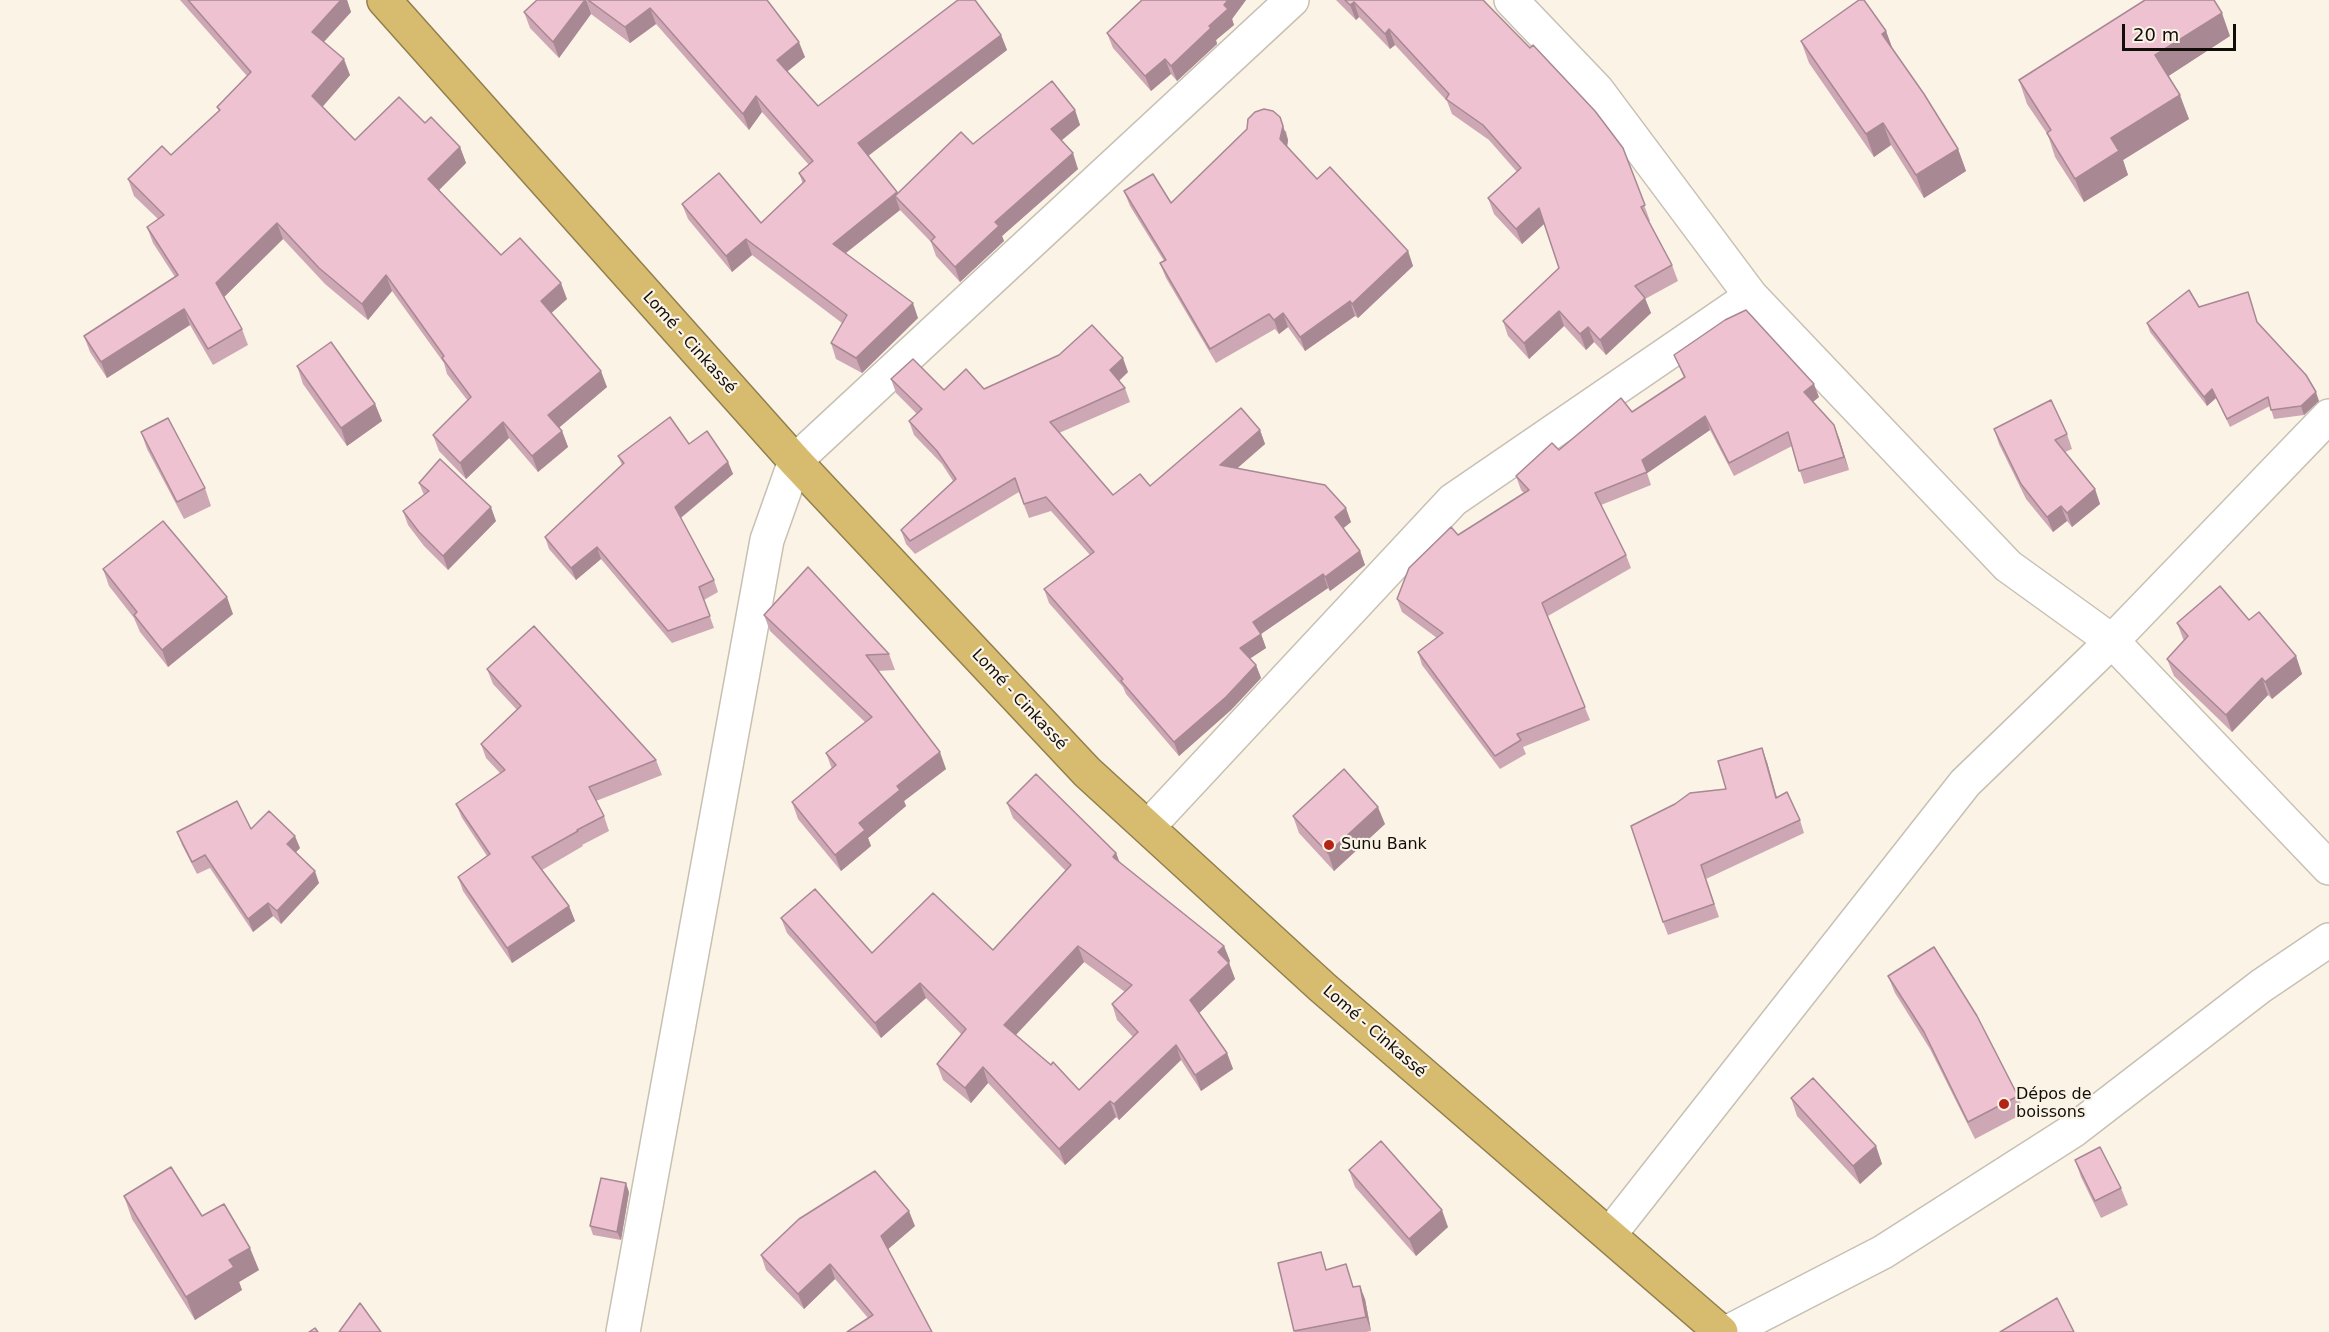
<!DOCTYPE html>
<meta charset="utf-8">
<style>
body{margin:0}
#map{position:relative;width:2329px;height:1332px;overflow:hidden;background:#faf3e6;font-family:"DejaVu Sans",sans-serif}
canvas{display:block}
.scale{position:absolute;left:2122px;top:24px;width:114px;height:27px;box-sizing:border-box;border:3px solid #110e0a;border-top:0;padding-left:8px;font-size:18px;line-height:21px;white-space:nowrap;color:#110e0a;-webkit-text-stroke:4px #faf3e6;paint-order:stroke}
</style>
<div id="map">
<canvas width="2329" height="1332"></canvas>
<div class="scale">20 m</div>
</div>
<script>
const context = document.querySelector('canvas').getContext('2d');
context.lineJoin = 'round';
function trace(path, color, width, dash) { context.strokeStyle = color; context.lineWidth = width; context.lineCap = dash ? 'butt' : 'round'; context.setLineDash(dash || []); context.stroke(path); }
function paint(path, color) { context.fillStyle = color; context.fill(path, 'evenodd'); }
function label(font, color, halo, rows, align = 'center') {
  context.font = font + ' "DejaVu Sans",sans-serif'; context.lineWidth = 4.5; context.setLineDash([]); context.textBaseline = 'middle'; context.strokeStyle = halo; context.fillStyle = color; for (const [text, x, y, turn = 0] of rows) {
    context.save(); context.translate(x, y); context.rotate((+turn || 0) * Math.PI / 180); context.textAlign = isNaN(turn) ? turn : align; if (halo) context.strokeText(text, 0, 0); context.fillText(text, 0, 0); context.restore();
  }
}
const street = new Path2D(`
 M1511,0L1597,90L1751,296L2008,566L2112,641L2329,868
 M1148,827L1453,500L1751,296
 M1610,1234L1965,783L2112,641L2329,416
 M623,1332L767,540L795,461L1292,0
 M1728,1332L1883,1252L2074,1130L2261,986L2329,940`);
const highway = new Path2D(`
 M384,0L795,461L1087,772L1322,987L1721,1332`);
trace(street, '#c7c0b3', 36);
trace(highway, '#927f4c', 36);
trace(street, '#fff', 33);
trace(highway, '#d7bc70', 33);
paint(new Path2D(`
 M180,0H347L351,12L324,42L350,75L322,107L355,140L425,123L460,147L466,163L439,190L501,255L567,299L551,313L607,387L559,427L562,431L568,447L538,472L509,438L466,479L439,451L433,435L468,401L447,374L444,363L392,291L368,320L325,284L283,239L224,297L242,329L248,345L213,365L190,325L107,378L90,352L84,336L175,277L153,243L147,227L158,219L134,196L128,179L171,155L219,111L217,107L247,76Z
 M537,0H767L805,57L787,71L818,106L1001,35L1007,50L868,156L897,194L973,144L1075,110L1080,125L1061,141L1078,169L1002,236L1004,241L960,282L936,256L931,242L900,210L846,253L918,318L862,373L836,359L831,343L842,323L752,255L732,272L688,219L682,204L761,223L803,184L799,173L809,165L762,112L749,130L656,24L630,43L591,14L559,58L530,28L524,12Z
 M1142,0H1246L1232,19L1234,25L1216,40L1217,44L1177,81L1171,74L1151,91L1113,48L1107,33Z
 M1336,0H1483L1623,148L1650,221H1649L1672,265L1678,281L1645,299L1651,313L1606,355L1594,342L1586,350L1564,326L1529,359L1508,336L1503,321L1559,268L1544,224L1522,244L1494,214L1488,198L1517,172L1489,140L1452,114L1447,101L1395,45L1390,49L1359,17L1356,20Z
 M1886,31L1893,50L1958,149L1966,171L1924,198L1891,145L1874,157L1809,63L1801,41Z
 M2230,36L2168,76L2189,119L2123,160L2128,175L2084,202L2055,157L2048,135L2027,104L2019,80Z
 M1247,129L1286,131L1288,140L1287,146L1317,179L1408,251L1413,266L1358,318L1355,316L1305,351L1288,327L1279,334L1275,329L1216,363L1166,278L1160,263L1164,261L1130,206L1124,191L1171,203Z
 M2199,307L2258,323L2319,401L2304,415L2274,419L2270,406L2230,427L2216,398L2207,406L2150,332L2147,323Z
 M1674,355L1819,397L1813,402L1839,438L1849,470L1804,484L1792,446L1734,476L1710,430L1647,473L1651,485L1601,505L1626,555L1631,568L1548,616L1590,720L1523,747L1526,754L1500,769L1422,665L1418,652L1437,638L1402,612L1397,599L1458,535L1524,493L1521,490L1516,476L1559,450L1632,412L1684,378Z
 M297,366L375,404L382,421L347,446L303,384Z
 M1128,372L1119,381L1125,388L1130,402L1059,433L1113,495L1150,486L1260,430L1265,444L1237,468L1351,522L1343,528L1360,551L1365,565L1330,591L1328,588L1261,634L1266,648L1250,658L1256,665L1261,678L1231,710L1179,756L1126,694L1123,687L1049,603L1044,589L1090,555L1051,511L1029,518L1019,492L915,554L906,544L901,530L953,481L942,464L914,435L909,421L917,414L896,393L891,379L944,390L984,389Z
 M1994,429L2067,434L2072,449L2065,452L2095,489L2100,504L2072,527L2067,521L2053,532L2026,499L1999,444Z
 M141,432L205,488L211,506L184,519L147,449Z
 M689,444L728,462L733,474L681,518L714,580L718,592L704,600L714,628L672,643L601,559L576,580L549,549L545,537L622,465L618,456Z
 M419,483L496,521L448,570L424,546L408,525L403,511L424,495Z
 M103,569L233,614L168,667L140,632L134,618L109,586Z
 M764,615L889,654L895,670L878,671L946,769L904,801L906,806L868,838L871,846L841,871L798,819L792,802L832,769L826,753L865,722L770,631Z
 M2249,620L2296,656L2302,674L2272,699L2268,695L2232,732L2174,676L2167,659L2184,641L2177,623Z
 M487,669L656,760L662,775L596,801L604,816L609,831L582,845L583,846L542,870L569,906L575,921L512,963L463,891L458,877L487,856L462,818L456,804L500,773L486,758L481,744L517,710L493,684Z
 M1767,762L1777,797L1800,820L1804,833L1706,879L1719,917L1668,935L1663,922L1726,789Z
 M1007,803L1116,853L1120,863L1224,946L1230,961L1229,963L1235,979L1199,1013L1227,1053L1233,1069L1201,1091L1181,1060L1119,1120L1116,1117L1065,1165L988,1083L971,1103L943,1080L937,1064L962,1035L926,998L881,1038L787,933L781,918L872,953L993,950L1066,871L1013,818ZM1084,962L1125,992L1112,1004L1117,1020L1133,1037L1079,1090L1016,1035Z
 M1293,816L1385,824L1334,871L1299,833Z
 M251,829L300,848L295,853L319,883L281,924L273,916L253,932L210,868L197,874L182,845L177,832Z
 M1888,976L2018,1096L2024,1113L1975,1139L1930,1049L1895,993Z
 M1791,1098L1876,1146L1882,1164L1860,1184L1797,1116Z
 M2075,1160L2121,1188L2128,1205L2101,1218L2081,1177Z
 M1349,1170L1448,1227L1416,1256L1355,1187Z
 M629,1192L621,1240L593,1235L590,1226Z
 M124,1196L202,1216L259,1270L239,1282L242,1290L195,1320L132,1219Z
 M915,1226L888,1249L932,1332L868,1318L835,1279L804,1309L766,1270L761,1255Z
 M1278,1263L1327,1269L1354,1287L1365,1299L1371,1331L1366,1332H1295Z`), '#cea7b5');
paint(new Path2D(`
 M341,0H347L351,12L318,48L312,32Z
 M585,0H586L591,14L559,58L553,42Z
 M1228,0H1246L1232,19L1234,25L1216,40L1217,44L1177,81L1171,66L1209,26Z
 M1354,2L1359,17L1356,20L1350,5Z
 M650,8L656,24L630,43L625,27Z
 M2222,13L2230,36L2164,79L2155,55Z
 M1389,29L1395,45L1390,49L1385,34Z
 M1886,31L1894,53L1882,34Z
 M1001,35L1007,50L864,159L858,143Z
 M799,42L805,57L783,75L777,60Z
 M344,59L350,75L318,112L312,96Z
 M1165,59L1171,74L1151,91L1145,76Z
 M2180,95L2189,119L2123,160L2128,175L2084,202L2075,179L2111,138Z
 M756,96L762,112L749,130L743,114Z
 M1075,110L1080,125L1057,144L1051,129Z
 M1280,117L1288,140L1286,154L1280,139Z
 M1883,123L1891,145L1874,157L1866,134Z
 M460,147L466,163L434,195L428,179Z
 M1958,149L1966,171L1924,198L1916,175Z
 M1073,153L1078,169L1002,236L1004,241L960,282L955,267L995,222Z
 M897,192L901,202L895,196L900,210L838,259L833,244Z
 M1539,208L1544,224L1522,244L1516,229Z
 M277,223L283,239L222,299L216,283Z
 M746,239L752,255L732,272L726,256Z
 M1408,251L1413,266L1358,318L1352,304Z
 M386,275L392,291L368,320L362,304Z
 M561,283L567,299L547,317L541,301Z
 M1645,298L1651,313L1606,355L1600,340Z
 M1350,301L1355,316L1305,351L1300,337Z
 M913,303L918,318L862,373L856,358Z
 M184,309L190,325L107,378L101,362Z
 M1559,311L1564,326L1529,359L1524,343Z
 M1283,313L1288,327L1279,334L1274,320Z
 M1588,327L1594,342L1586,350L1580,334Z
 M1123,358L1128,372L1115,384L1110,370Z
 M601,371L607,387L554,432L548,415Z
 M1814,384L1819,397L1809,405L1804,392Z
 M2212,389L2216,398L2207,406L2204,397Z
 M2316,392L2319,401L2304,415L2301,406Z
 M375,404L382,421L347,446L341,428Z
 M1705,416L1710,430L1646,474L1642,460Z
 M503,422L509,438L466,479L460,463Z
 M1834,425L1839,438L1849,470L1844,457Z
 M1260,430L1265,444L1225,479L1220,465Z
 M562,431L568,447L538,472L532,456Z
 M728,462L733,474L679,519L675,507Z
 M2095,489L2100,504L2072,527L2067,513Z
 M2061,506L2067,521L2053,532L2047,517Z
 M491,507L496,521L448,570L443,556Z
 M1346,508L1351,522L1340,531L1335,517Z
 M597,547L601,559L576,580L571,568Z
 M1360,551L1365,565L1330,591L1325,577Z
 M1323,574L1328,588L1258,636L1253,622Z
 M227,597L233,614L168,667L162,650Z
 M1261,634L1266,648L1245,662L1240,648Z
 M2296,656L2302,674L2272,699L2265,682Z
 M1256,665L1261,678L1231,710L1179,756L1174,742Z
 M2262,678L2268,695L2232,732L2226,715Z
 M1762,748L1767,762L1780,811L1776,798Z
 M940,752L946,769L904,801L906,806L868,838L871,846L841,871L835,855L859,823L897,786Z
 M1378,807L1385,824L1334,871L1328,853Z
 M295,836L300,848L291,857L287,844Z
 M1116,853L1122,869L1113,857Z
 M315,871L319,883L281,924L277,911Z
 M268,903L273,916L253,932L248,919Z
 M569,906L575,921L512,963L507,948Z
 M1078,946L1084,962L1010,1041L1004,1025Z
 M1224,946L1230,961L1224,967L1218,952Z
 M1229,963L1235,979L1196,1016L1190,1000Z
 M920,983L926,998L881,1038L875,1023Z
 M1176,1045L1181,1060L1119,1120L1114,1104Z
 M1227,1053L1233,1069L1201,1091L1195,1075Z
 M983,1067L988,1083L971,1103L965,1088Z
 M1110,1101L1116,1117L1065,1165L1059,1149Z
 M1876,1146L1882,1164L1860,1184L1853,1166Z
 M626,1183L629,1192L621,1240L617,1232Z
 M1442,1210L1448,1227L1416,1256L1409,1239Z
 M909,1211L915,1226L886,1251L881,1236Z
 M250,1248L259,1270L239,1282L242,1290L195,1320L186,1297L229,1260Z
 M830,1264L835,1279L804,1309L798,1294Z
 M1360,1286L1365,1299L1371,1331L1366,1317Z`), '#a78893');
const building = new Path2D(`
 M188,0H341L312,32L344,59L312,96L355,140L399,97L425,123L431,117L460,147L428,179L501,255L520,238L561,283L541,301L601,371L548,415L562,431L532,456L503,422L460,463L433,435L471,397L442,358L444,356L386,275L362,304L319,268L277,223L216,283L242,329L208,349L184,309L101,362L84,336L178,275L147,227L164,215L128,179L162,146L171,155L220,110L217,107L251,72Z
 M537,0H585L553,42L524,12Z
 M588,0H767L799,42L777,60L818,106L958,0H975L1001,35L858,143L897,192L833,244L913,303L856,358L831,343L847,315L746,239L726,256L682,204L719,173L761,223L805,181L799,173L813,161L756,96L743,114L650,8L625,27Z
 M1142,0H1228L1224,5L1228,9L1209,26L1211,28L1171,66L1165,59L1145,76L1107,33Z
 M1345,0H1483L1530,48L1533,45L1595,111L1623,148L1645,205L1641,207L1672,265L1635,286L1645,298L1600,340L1588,327L1580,334L1559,311L1524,343L1503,321L1559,268L1539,208L1516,229L1488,198L1521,168L1483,125L1446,99L1449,94L1389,29L1385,34L1354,2L1350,5Z
 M1859,0H1864L1886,31L1882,34L1924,94L1958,149L1916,175L1883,123L1866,134L1801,41Z
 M2145,0H2214L2222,13L2155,55L2180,95L2111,138L2119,151L2075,179L2047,133L2051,130L2019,80Z
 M1052,81L1075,110L1051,129L1073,153L995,222L999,226L955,267L931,241L935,237L895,196L961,132L973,144Z
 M1264,109L1273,111L1280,117L1283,126L1280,139L1317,179L1330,167L1408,251L1352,304L1350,301L1300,337L1283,313L1274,320L1269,314L1210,349L1160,263L1166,260L1124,191L1153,174L1171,203L1247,129L1248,119L1255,112Z
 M2189,290L2199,307L2248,292L2257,322L2306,375L2316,392L2301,406L2271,410L2268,397L2227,419L2212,389L2204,397L2147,323Z
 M1746,310L1814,384L1804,392L1834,425L1844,457L1799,471L1788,432L1729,463L1705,416L1642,460L1647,472L1595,493L1626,555L1542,603L1585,707L1517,734L1521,740L1495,756L1418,652L1443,633L1397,599L1409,568L1451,527L1458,535L1529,490L1516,476L1552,443L1559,450L1621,398L1632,412L1685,377L1674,355L1725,320Z
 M1092,325L1123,358L1110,370L1125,388L1050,422L1113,495L1140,474L1150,486L1241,408L1260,430L1220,465L1325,485L1346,508L1335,517L1360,551L1325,577L1323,574L1253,622L1261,634L1240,648L1256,665L1226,697L1174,742L1121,681L1123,679L1044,589L1094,552L1046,497L1024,504L1015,478L910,541L901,530L956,479L937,451L909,421L922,409L891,379L913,359L944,390L966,369L984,389L1059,355Z
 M331,342L375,404L341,428L297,366Z
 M2051,400L2067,434L2055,440L2095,489L2067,513L2061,506L2047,517L2021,484L1994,429Z
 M670,417L689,444L707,431L728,462L675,507L714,580L699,587L710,616L668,631L597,547L571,568L545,537L624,463L618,456Z
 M168,418L205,488L177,502L141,432Z
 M440,459L491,507L443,556L419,532L403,511L429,491L419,483Z
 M163,521L227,597L162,650L134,615L137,612L103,569Z
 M808,567L889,654L866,655L940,752L897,786L900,790L859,823L865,830L835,855L792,802L836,765L826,753L872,717L764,615Z
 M2220,586L2249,620L2259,612L2296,656L2265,682L2262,678L2226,715L2167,659L2188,636L2177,623Z
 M534,626L656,760L589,787L604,816L577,830L578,831L532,857L569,906L507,948L458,877L490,854L456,804L505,770L481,744L521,706L487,669Z
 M1762,748L1776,798L1787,792L1800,820L1701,865L1714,904L1663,922L1631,826L1675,804L1690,793L1726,789L1718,761Z
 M1344,769L1378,807L1328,853L1293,816Z
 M1036,774L1116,853L1113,857L1224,946L1218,952L1229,963L1190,1000L1227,1053L1195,1075L1176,1045L1114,1104L1110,1101L1059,1149L983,1067L965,1088L937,1064L966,1029L920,983L875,1023L781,918L815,889L872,953L933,893L993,950L1071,865L1007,803ZM1078,946L1132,985L1112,1004L1138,1032L1079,1090L1053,1062L1051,1065L1004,1025Z
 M237,801L251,829L269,811L295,836L287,844L315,871L277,911L268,903L248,919L205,855L192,862L177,832Z
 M1934,947L1977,1016L2018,1096L1968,1122L1924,1032L1888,976Z
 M1813,1078L1876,1146L1853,1166L1791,1098Z
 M1381,1141L1442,1210L1409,1239L1349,1170Z
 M2100,1147L2121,1188L2095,1201L2075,1160Z
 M171,1167L202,1216L224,1204L250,1248L229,1260L234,1267L186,1297L124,1196Z
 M875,1171L909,1211L881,1236L932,1332H847L873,1315L830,1264L798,1294L761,1255L799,1219Z
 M601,1178L626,1183L617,1232L590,1226Z
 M1321,1252L1326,1270L1346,1264L1353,1287L1360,1286L1366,1317L1294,1331L1278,1263Z
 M2057,1298L2074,1332H2000Z
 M360,1303L381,1332H339Z
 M315,1328L318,1332H309Z`);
paint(building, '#efc2d2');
trace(building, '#a78893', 1.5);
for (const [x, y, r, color] of [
 [1329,845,6,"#b32417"],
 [2004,1104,6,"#b32417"]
]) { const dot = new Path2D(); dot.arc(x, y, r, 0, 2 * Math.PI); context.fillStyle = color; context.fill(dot); trace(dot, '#faf3e6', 2); }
label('16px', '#110e0a', '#faf3e6', [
 ["Lomé - Cinkassé",689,343,48],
 ["Lomé - Cinkassé",1019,700,47],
 ["Lomé - Cinkassé",1374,1032,41]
]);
label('16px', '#110e0a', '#faf3e6', [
 ["Sunu Bank",1341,845],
 ["Dépos de",2016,1095],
 ["boissons",2016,1113]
], 'left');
</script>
